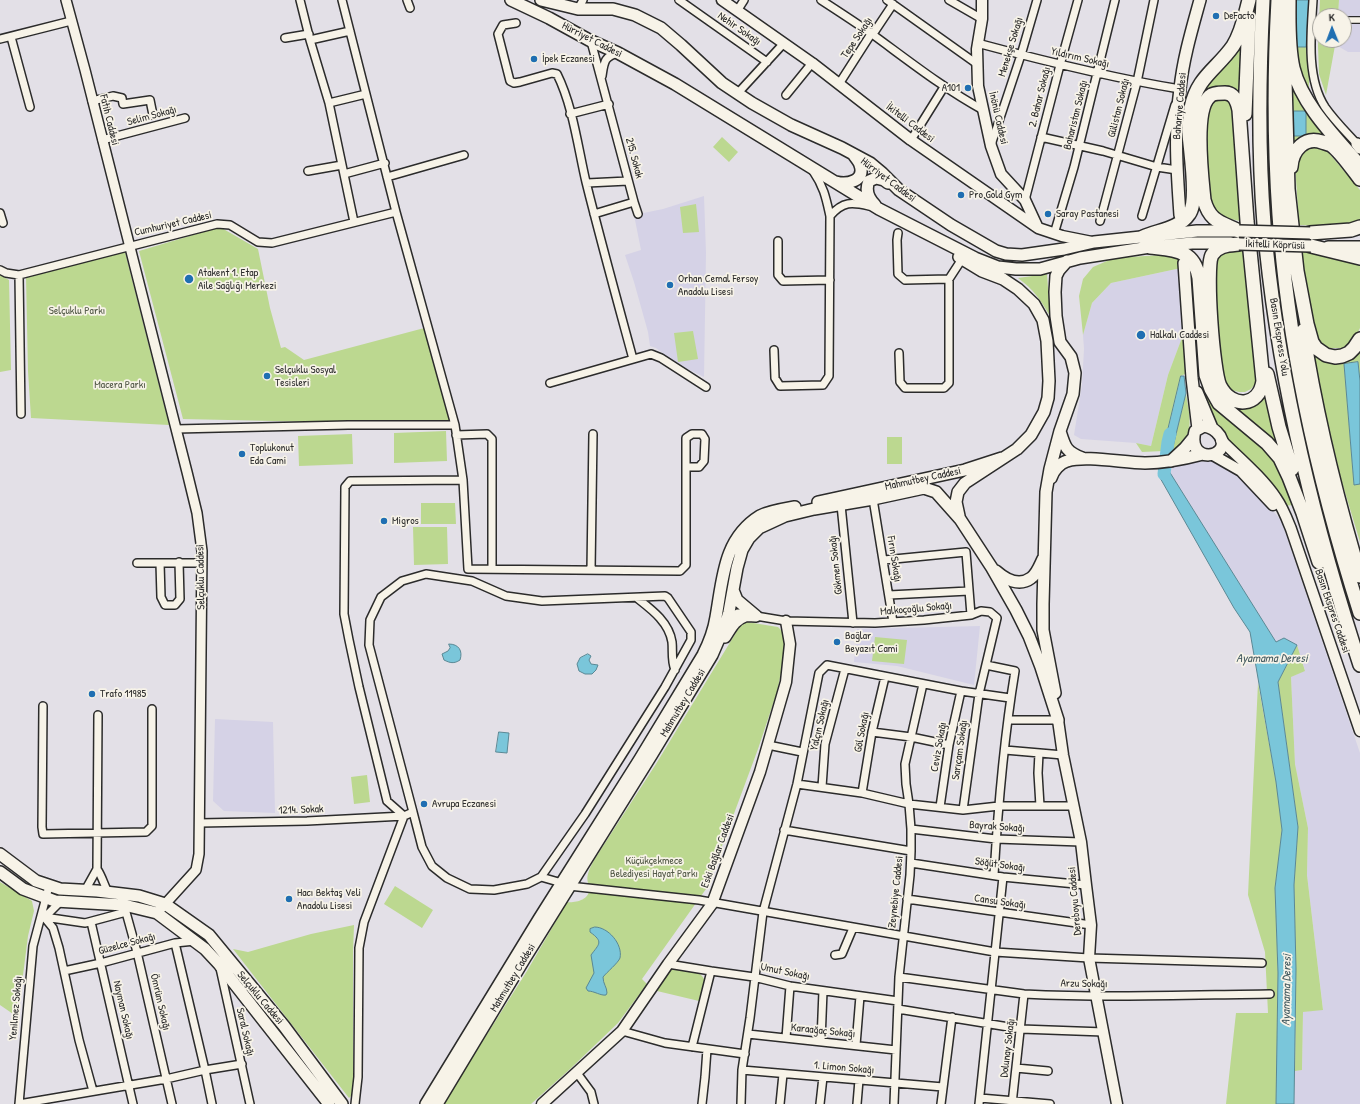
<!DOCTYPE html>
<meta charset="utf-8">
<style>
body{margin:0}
#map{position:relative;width:1360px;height:1104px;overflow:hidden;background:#e3e0e7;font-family:"Patrick Hand",sans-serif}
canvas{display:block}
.north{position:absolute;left:1312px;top:8px;width:40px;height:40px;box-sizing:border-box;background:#f7f3e8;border:1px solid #a5a39c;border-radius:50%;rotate:359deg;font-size:11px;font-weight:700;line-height:16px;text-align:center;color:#2b2b2b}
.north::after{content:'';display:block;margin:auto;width:14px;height:18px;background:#1f6fb2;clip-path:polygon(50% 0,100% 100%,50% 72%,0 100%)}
</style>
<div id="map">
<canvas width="1360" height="1104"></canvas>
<div class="north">K</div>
</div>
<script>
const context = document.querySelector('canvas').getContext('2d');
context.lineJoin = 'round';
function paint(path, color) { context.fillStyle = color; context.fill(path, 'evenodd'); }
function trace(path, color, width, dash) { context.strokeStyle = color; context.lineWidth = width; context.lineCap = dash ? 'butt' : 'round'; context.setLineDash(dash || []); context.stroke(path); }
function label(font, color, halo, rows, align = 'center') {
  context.font = font + ' "Patrick Hand",sans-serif'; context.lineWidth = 3.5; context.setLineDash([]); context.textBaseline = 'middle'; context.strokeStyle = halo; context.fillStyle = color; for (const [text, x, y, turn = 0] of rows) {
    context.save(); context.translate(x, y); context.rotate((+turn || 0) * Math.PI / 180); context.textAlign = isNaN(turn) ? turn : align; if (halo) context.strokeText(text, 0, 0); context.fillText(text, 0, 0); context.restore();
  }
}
paint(new Path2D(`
 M1339,0H1360V52H1348L1336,45V40H1344V16H1338Z
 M704,196L706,253L704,377L677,364L656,348L650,346L648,332L634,282L625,255L641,250L634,215L663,209Z
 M1181,268L1186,327L1168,375L1151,446L1136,443L1081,439L1074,435L1082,385L1084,349L1083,335L1092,303L1111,283Z
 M1208,461L1223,464L1245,480L1281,520L1360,753V1104H1294L1295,1071L1302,1070L1303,1012L1323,1009L1307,875L1308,828L1295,764L1291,677L1305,670L1296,645L1284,638L1276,642L1169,471L1171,465Z
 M980,626L974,685L897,666L854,662L857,629Z
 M215,719L273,722L275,813L224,811L213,801Z`), '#d5d2e6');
paint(new Path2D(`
 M1320,0H1339L1338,16H1320V40H1336L1326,95L1319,74L1318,46Z
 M1243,40L1242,99C1238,95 1234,90 1230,88C1220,84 1209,86 1203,94L1199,93Z
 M1295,47H1306L1309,72V93L1299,72Z
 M1291,77L1335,144L1326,138L1289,156Z
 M1224,98L1231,101L1236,110L1241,221C1222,218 1213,214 1207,194L1204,121L1206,108L1216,99Z
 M722,137L738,152L729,162L713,147Z
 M1312,147H1321L1328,152L1360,190V221L1339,227L1299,225L1295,164L1300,152Z
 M696,204L699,232L683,233L680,207Z
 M220,227L258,249L270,308L281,348L285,347L304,360L428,327L455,425L183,419L139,251Z
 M1224,249L1243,250L1259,376L1256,383L1251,389L1245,392H1239L1231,390L1224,384L1218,353L1214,264Z
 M1301,251L1326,255L1360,264V328L1353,342L1342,348H1329L1320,342L1313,332Z
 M125,252L169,425L31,418L28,371L26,277Z
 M1177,254L1181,268L1111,283L1092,303L1083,335L1079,296L1083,279L1093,267L1114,258Z
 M1047,274L1050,316C1040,299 1034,290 1018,278Z
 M0,275L9,280L11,370L0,372Z
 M1186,327L1187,373L1181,376L1163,451L1142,452L1136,443L1151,446L1168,375Z
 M693,331L698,359L678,362L674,333Z
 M1360,348V381L1358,362L1344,364L1354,485L1360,484V542L1341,479L1311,351L1319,357Z
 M1199,372L1277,463L1293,505L1284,506L1223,434L1212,417L1205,401Z
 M1186,393C1188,409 1195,430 1182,443C1180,446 1175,449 1172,451Z
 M1266,393L1281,450L1233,407C1249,409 1257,409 1266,393Z
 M446,431L447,461L394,463V433Z
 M352,434L353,464L299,466L298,436Z
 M887,437H902V464H887Z
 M421,503H455L456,524H421Z
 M413,527H447L448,564L414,565Z
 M747,622L778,627L785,634L787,645L777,692L758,749L706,889L642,979L647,984L618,1023L569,1070L531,1104H443L527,971L567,902C575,903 589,900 589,890C589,884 586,880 588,874C589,869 592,864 594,860L656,764L740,626Z
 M875,637L907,640L904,664L872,661Z
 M1297,645L1305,671L1291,677L1295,764L1308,828L1307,875L1323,1010L1303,1012L1302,1070L1295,1071L1296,969L1294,885L1298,827L1278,682Z
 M1258,683L1276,782L1282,830L1275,888L1278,973L1276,1104H1226L1236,1013H1268L1265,952L1248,895Z
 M367,775L370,802L354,804L351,777Z
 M0,882L32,901L34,911L28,936L21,991L16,1016L0,1005Z
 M395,886L433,910L422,928L384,904Z
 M354,925L353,953V1094L349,1098L233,949L248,952L311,934Z
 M671,969H674C686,970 700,968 705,981L699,1001L657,991Z`), '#bcd890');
const water = new Path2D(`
 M1295,0H1309L1306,47H1295Z
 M1294,111H1306V136H1294Z
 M1358,362L1360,381V484L1354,485L1344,364Z
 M1181,376H1184L1186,393L1172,451H1163Z
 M1171,465L1169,471L1276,642L1284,638L1297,645L1278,682L1298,827L1294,885L1296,969L1294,1104H1276L1278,973L1275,888L1282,830L1276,782L1250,632L1234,608L1159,476L1160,466Z
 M449,644C459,644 463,651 460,660C454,664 450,663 444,660L442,654L448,651L450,648Z
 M588,654L591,656L589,660L591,664L598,665L596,670L592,674H585L579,671L577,664L580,658Z
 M499,732L509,733L507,753L496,752Z
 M595,927C608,927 623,944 620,958C618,963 607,972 603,977C603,984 607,987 607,993L606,995C601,996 594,991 588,991L586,988L594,973L591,955C599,944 604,942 590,932V929Z`);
paint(water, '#7ac6da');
trace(water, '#5a8894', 1);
trace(new Path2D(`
 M1164,474L1168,442L1170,434`), '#7ac6da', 13);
const pedestrian = new Path2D(`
 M1349,20H1360`);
const minor = new Path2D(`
 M300,0L310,40L329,103L354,222
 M342,0L396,212L455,425L463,480L468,569L680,571L686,565V438L692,434H702L705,439L704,461L699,467H687
 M407,0L410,8
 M679,0L767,62
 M821,0C838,11 855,22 872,34C909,61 943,88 983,110
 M887,0L977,64
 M949,0L982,19
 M1313,0C1311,33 1306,78 1325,107C1334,120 1346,132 1357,144
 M578,9L583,0
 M737,11L744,0
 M516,23L503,25L498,34L510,81L514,83L520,82L552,73L557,74C573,106 578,148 586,182C601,242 617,300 633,359
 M11,37L30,107
 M285,38L309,34
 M0,39L71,21
 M310,40L350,31
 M589,40L592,45L634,202L594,214
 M977,43C1044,61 1111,78 1180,89L1178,93
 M602,76C604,63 604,56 618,53
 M839,84L871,34L875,31L893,4
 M738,93L784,43
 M786,95L812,63
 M92,101L113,96L122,98L123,104L150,100L153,115
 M329,103L366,94
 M570,114L609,104
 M1041,137L1103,151L1157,167L1177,170
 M102,140L185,118
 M911,140L944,87
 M991,145L1021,55L1037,0
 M308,171L342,165
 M344,174L385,163
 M387,177L464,155
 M587,183L628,181
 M1025,200L1060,65L1078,0
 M634,202L638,214
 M0,213L3,223
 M830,216C843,201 852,202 869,206
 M1142,216L1175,105
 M1100,221L1137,82L1154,0
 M898,233L897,240L898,274L905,280L949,279L962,259
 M1054,234L1074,167L1115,0
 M778,241V275L783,281L830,280
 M0,270L6,273L19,275L217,224L230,225L258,242L272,243L396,212
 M19,275L21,414
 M774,350L775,378L780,386L823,385L829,376L830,216C826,198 824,187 813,171
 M899,353L900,382L905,388H944L949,383V279
 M550,383L651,354L661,358L706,387
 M176,429L348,425H455
 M456,435L487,434L492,439V568
 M873,499L893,622
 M841,505L853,623
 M884,560L966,552L971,615
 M137,563H202
 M160,563L161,597L165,605H175L180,599L179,562
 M591,570L593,434
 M889,595L969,591
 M637,598C651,609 669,622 672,642C673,651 671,660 675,670
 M756,616L786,621L875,623L924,620L971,615L981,611L990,612L997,618L979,694L963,810
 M986,665L1015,671C1004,738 998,807 994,875
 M43,706L42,827L43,834L146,832L152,826V709
 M1008,720H1058
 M872,732L911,737L949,745
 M768,745L802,752
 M1005,750L1063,755
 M1039,753L1038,773L1040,806
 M797,784L862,793L909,804L963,810L999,806H1073
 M822,787L825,744L845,669
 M862,793L872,732L885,677
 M940,807L949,745L961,691
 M413,812L369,645L370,620L381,597L402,581L426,574L472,581L506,596L542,601L665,596L668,598L691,632V640L665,687L585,814L541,877L527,884L494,890L470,889L447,878L432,866L422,847L413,812L404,816L387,801L359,687L349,640L344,614L345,487L350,481L463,480
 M199,823L307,821L404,816L364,922L359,948L358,1077L355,1104
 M911,829L996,839L1081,842
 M784,830L911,851
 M911,863L1003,877L1086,885
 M97,869C102,876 104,885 108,892
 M541,877L562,883
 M569,886L699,900L995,952L1089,958L1262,963
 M84,890L87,887L97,869L98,715
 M907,899L1091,925
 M124,905L137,952L172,1104
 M42,916L49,913L61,901
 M44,917L53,928L59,948L79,1040L93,1091
 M44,917L85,923L126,912
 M91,922L133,1104
 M175,943L205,1070L212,1104
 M835,955L842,954L853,928
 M668,964L711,971L754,977L790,986L898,1001
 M220,968L250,1104
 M64,971L101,963L175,943L195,941
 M899,977L1024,994C1106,998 1188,995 1270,994
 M898,1009L1021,1029L1104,1032
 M622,1031L665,1043L745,1054
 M748,1034L896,1050
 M786,1038L790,986
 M821,1041L823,991
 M856,1045L860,996
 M692,1047L711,971
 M1016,1068L1048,1071
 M742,1070L943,1087
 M577,1073L591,1092L594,1104
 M980,1098L1050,1104
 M19,1104L166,1079L205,1070L242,1064
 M19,1104L33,946L49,886
 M702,1104L705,1077L707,1049
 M741,1104L742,1070L750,1018L763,912L797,784L819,673L827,665L961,691L1010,698
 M780,1104L783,1074
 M820,1104L823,1077
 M857,1104L859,1080
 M894,1104L899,977L910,875L911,851V829L909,804L906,784L905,764L923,684
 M941,1104L952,1017
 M979,1104L1003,877
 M1012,1104L1024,994`);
const tertiary = new Path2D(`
 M66,0L85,70L187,472L197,513L202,551L199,854L196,870L157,913`);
const secondary = new Path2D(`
 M722,0L812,63L911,140L1038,228L1062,236L1092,242
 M982,0V19L977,49L978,86L991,146L1001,174L1025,200L1037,226
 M1221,440C1239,458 1262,477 1276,498C1283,508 1287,519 1291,529L1360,731
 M1213,455L1241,471L1273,505
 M1058,720L1063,755L1081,842L1086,885L1091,925L1089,958L1117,1104
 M542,1104L622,1031L668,964L712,904L760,772L786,682L790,644L786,621`);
const primary = new Path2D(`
 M511,0L549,18L589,40L618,53L675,84L879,209L975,258L998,267L1016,269H1040L1080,258L1150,247L1192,243H1231
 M541,0L578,9H613L635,15L661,28L681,45L722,83L752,103L791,125L842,148L870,163L882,173L899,190L951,225L996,251L1006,254L1022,255L1064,249L1094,242L1197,231H1237
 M1357,144L1360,148
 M836,182C847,185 866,181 860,165C859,161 855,157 853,154
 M875,205C868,198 865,190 869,181L876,178L884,180L888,183
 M1180,215C1177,173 1174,131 1180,89C1183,59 1192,29 1200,0
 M1328,247H1360
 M959,257L982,271L1003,279L1018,289L1034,304L1043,320L1047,341L1049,381L1048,398L1044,412L1031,435L1017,449L965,483L958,492L956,502L959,516
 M1184,263L1192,378L1198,429
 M1197,392L1212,428
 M1204,426C1211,427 1216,430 1220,436C1233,458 1186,466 1195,431Z
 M1060,431C1065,447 1066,452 1082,458
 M1171,461L1185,448L1194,437
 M1051,478C1053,471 1060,463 1067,461C1086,455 1124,463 1145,463C1165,463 1184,459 1203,454
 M818,502L965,470L1002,458
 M996,571C1005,579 1019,587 1031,578C1037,574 1040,565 1043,559
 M733,590L737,600L756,616
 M738,615L756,616
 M725,637C731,628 734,620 745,616
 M1055,693L1043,630V604L1046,492L1050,469L1060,431L1073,394L1075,373L1071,357L1060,342L1056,316L1055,292L1056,276L1059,270L1067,261
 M0,854L36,881L60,889L97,891L139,896L165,904L209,935L284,1026L342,1104
 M0,872L23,889L55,901L124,905L157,913L205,949L219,964L329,1104
 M426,1104L539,919L640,759L703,655C709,643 714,630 716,617C723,579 723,539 760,516C770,511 784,509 795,507
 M437,1104L525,958L652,754L712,655L725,625L729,612L737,568L742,550L749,538L759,528L785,516L814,509L873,499L924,488L936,492L960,519L992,568L1016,610L1029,636L1041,667L1058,720`);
const motorway = new Path2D(`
 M1263,0C1259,75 1258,150 1264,224C1277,375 1313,522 1360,665
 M1278,0C1274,72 1274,144 1279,215C1288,351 1319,484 1360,613
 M1289,0C1289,22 1288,46 1293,68C1302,105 1336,138 1360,166
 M1284,45L1288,189L1297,271L1307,324L1312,342L1316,348L1326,355L1335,357L1342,356L1349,353L1354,348L1360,339
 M1245,114L1249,18
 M1291,167C1292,150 1305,136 1322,142C1325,143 1329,144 1331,145C1340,151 1353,170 1360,179
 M1310,233L1351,230L1360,227
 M1143,237C1159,230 1179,229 1189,214C1199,201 1190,151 1189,133C1189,125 1190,116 1191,108C1197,77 1217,69 1233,46C1242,32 1245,15 1249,0
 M1239,244C1229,245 1218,245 1212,255C1205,267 1213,373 1220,386C1232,409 1259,407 1263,381L1247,221L1239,110C1237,101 1234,93 1225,93C1220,93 1213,93 1210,96C1193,110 1202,179 1204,200C1210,222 1221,222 1239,231
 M1311,246L1360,258
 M1150,247C1174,250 1194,249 1199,278L1206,375L1211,389L1219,403L1267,443L1280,458L1289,477L1303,513L1319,562
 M1303,331C1316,414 1336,496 1360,576
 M1267,374L1279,427L1292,469`);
trace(pedestrian, '#2b2b2b', 8);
trace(minor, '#2b2b2b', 10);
trace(tertiary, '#2b2b2b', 12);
trace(secondary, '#2b2b2b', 13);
trace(primary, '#2b2b2b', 14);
trace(motorway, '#2b2b2b', 16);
trace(pedestrian, '#f7f3e8', 5.5);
trace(minor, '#f7f3e8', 7);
trace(tertiary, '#f7f3e8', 9);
trace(secondary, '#f7f3e8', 10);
trace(primary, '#f7f3e8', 11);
trace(motorway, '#f7f3e8', 13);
const primaryBridge = new Path2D(`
 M1239,231L1310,233
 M1239,244L1311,246`);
trace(primaryBridge, '#2b2b2b', 14, []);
trace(primaryBridge, '#f7f3e8', 11);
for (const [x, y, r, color] of [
 [1216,16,4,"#1f6fb2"],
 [534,59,4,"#1f6fb2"],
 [968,88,4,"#1f6fb2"],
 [961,195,4,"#1f6fb2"],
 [1048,214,4,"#1f6fb2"],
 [189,279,5,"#1f6fb2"],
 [670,285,4,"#1f6fb2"],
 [1141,335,5,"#1f6fb2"],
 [267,376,4,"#1f6fb2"],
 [242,454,4,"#1f6fb2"],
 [384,521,4,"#1f6fb2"],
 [837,642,4,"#1f6fb2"],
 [92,694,4,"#1f6fb2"],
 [424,804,4,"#1f6fb2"],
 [289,899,4,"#1f6fb2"]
]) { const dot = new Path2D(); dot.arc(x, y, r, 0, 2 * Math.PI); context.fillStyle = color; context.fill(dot); trace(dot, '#f7f3e8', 1.5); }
label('11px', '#2b2b2b', '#f7f3e8', [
 ["DeFacto",1224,16],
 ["İpek Eczanesi",542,59],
 ["A101",960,88,"right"],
 ["Pro Gold Gym",969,195],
 ["Saray Pastanesi",1056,214],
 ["Atakent 1. Etap",198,273],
 ["Aile Sağlığı Merkezi",198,286],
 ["Orhan Cemal Fersoy",678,279],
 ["Anadolu Lisesi",678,292],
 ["Halkalı Caddesi",1150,335],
 ["Selçuklu Sosyal",275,370],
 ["Tesisleri",275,383],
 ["Toplukonut",250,448],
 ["Eda Cami",250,461],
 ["Migros",392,521],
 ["Bağlar",845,636],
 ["Beyazıt Cami",845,649],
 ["Trafo 11985",100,694],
 ["Avrupa Eczanesi",432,804],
 ["Hacı Bektaş Veli",297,893],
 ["Anadolu Lisesi",297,906]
], 'left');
label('11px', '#2b2b2b', '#f7f3e8', [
 ["Nehir Sokağı",739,29,35],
 ["Tepe Sokağı",857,38,-56],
 ["Hürriyet Caddesi",592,40,27],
 ["Menekşe Sokağı",1011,47,-73],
 ["Yıldırım Sokağı",1080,58,13],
 ["2. Bahar Sokağı",1040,97,-76],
 ["Bahariye Caddesi",1180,106,-85],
 ["Gülistan Sokağı",1119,108,-76],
 ["Baharistan Sokağı",1076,115,-76],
 ["Selim Sokağı",152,116,-15],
 ["İnönü Caddesi",998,118,77],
 ["Fatih Caddesi",109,120,76],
 ["İkitelli Caddesi",910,123,37],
 ["215. Sokak",634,158,75],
 ["Hürriyet Caddesi",888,180,37],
 ["Cumhuriyet Caddesi",173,224,-13],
 ["İkitelli Köprüsü",1275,245,2],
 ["Basın Ekspress Yolu",1279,337,81],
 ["Mahmutbey Caddesi",923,479,-12],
 ["Fırın Sokağı",894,559,81],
 ["Gökmen Sokağı",836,565,-96],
 ["Selçuklu Caddesi",201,577,-91],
 ["Malkoçoğlu Sokağı",916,609,-5],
 ["Basın Ekspres Caddesi",1332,611,71],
 ["Mahmutbey Caddesi",683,703,-59],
 ["Yalçın Sokağı",820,725,-77],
 ["Göl Sokağı",862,732,-79],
 ["Ceviz Sokağı",939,747,-80],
 ["Sarıçam Sokağı",960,750,-82],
 ["1214. Sokak",301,810,-2],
 ["Bayrak Sokağı",997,827,4],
 ["Eski Bağlar Caddesi",718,851,-70],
 ["Söğüt Sokağı",1000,865,8],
 ["Zeynebiye Caddesi",896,892,-84],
 ["Dereboyu Caddesi",1075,901,-95],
 ["Cansu Sokağı",1000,902,8],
 ["Güzelce Sokağı",127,944,-15],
 ["Umut Sokağı",785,972,12],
 ["Mahmutbey Caddesi",513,978,-59],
 ["Arzu Sokağı",1084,984,1],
 ["Selçuklu Caddesi",260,998,50],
 ["Ömrüm Sokağı",160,1002,77],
 ["Yenilmez Sokağı",16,1008,-85],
 ["Nayman Sokağı",123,1010,77],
 ["Karaağaç Sokağı",823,1031,6],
 ["Saral Sokağı",245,1032,77],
 ["Dolunay Sokağı",1008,1048,-83],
 ["1. Limon Sokağı",844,1068,5]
]);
label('11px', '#4f5644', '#f7f3e8', [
 ["Selçuklu Parkı",77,311],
 ["Macera Parkı",120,385],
 ["Küçükçekmece",654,861],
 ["Belediyesi Hayat Parkı",654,874]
]);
label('italic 12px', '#435a60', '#f7f3e8', [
 ["Ayamama Deresi",1272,659],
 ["Ayamama Deresi",1287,990,-89]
]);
</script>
